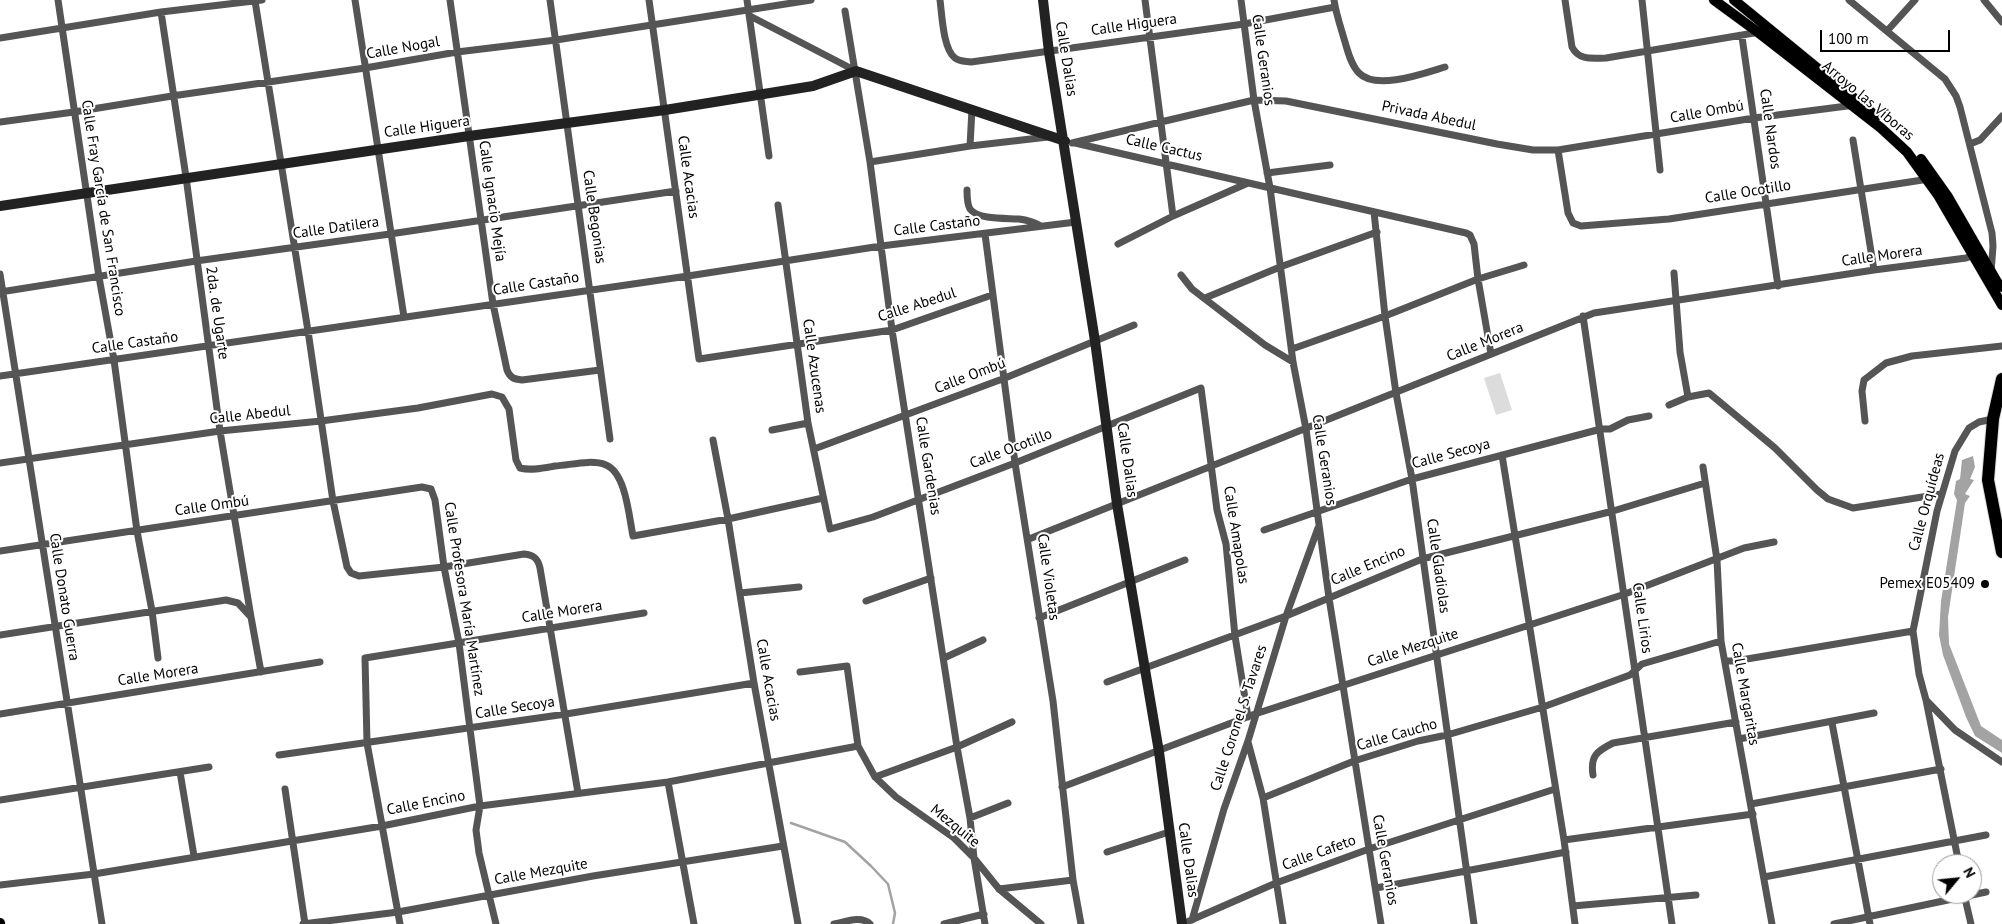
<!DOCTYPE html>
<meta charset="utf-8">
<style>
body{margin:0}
#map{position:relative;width:2002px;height:924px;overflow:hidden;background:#fff;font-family:"PT Sans",sans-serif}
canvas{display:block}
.north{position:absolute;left:1932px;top:854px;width:50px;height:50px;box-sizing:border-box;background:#fff;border:1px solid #999;border-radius:50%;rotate:62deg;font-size:14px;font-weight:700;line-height:20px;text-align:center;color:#000}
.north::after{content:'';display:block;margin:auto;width:18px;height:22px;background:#000;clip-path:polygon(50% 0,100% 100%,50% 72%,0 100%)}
.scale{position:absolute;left:1820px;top:30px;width:130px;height:22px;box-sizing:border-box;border:2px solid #000;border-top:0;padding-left:6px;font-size:15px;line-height:18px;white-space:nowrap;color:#000;-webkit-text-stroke:4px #fff;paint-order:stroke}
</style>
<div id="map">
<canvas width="2002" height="924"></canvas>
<div class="north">N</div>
<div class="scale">100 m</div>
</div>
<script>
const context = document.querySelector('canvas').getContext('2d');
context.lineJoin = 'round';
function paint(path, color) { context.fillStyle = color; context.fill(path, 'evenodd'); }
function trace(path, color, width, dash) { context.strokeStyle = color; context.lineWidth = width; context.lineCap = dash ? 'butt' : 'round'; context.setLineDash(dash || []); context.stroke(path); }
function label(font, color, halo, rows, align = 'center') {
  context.font = font + ' "PT Sans",sans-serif'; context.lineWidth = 4; context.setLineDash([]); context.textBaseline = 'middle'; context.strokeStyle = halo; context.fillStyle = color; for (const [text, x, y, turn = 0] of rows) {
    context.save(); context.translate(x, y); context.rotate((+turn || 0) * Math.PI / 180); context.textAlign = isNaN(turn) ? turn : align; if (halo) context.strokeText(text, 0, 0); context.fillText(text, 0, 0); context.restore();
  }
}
paint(new Path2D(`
 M1500,373L1512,410L1496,415L1484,378Z`), '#dcdcdc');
paint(new Path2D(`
 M1973,456L1975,467L1970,479L1974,480L1965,494L1970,496L1965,503L1948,617L1949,644L1981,726L2002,740V753L1975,736L1966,717L1943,655L1939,635L1941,601L1957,500L1954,494L1956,481L1960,479L1962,460Z`), '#a3a3a3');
trace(new Path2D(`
 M791,823L845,842L871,866L888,884L895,913L893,924`), '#a3a3a3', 2.5);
const primary = new Path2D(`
 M1714,0L1759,33L1881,128L1907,152L1938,195L2002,305
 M1734,0L1876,116
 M1921,159L1948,197L1997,282L2002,287
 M0,923V924`);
const highway = new Path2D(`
 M2002,379L1993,419L1988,480L2002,552`);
trace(primary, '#dbdbdb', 11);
trace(highway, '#dbdbdb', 14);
trace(new Path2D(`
 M58,0L99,277L114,360L137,531L152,611L158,658
 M355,0L404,317
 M450,0L493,304L507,370C510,378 514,379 522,380L600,370
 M550,0L610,439
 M649,0L699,359L892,330L992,295
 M747,0L769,156
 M940,0C942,15 943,49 955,58C960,62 966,61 971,62L1244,24L1335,7
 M1145,0L1173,216
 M1241,0L1254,100L1270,188L1293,362L1306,429L1329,598L1381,924
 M1334,0C1336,14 1341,28 1345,42C1348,52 1351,65 1359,73C1376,91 1425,73 1445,67
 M1565,0L1572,47C1579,61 1593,58 1606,58L1760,32
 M1642,0L1660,170
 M1849,0L1945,79L1956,96L1960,107L1992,233L1993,246L1991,273
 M1984,0L2002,22
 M255,1L308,331L333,501L347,567L351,573L359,576L444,567L524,554C533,555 538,558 540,568L578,793
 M845,11L870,162L892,330L957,747L970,818L974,858L985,924
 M161,12L186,177L220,431L251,617
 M750,16L856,71
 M1887,31L1915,0
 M1742,37L1778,286
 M0,38L161,12L262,0
 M0,122L74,112L172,96L365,68L457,52L556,40L811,0
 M1853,140L1874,270
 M1072,143L1254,100L1286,101L1497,144L1533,150H1558L1754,118L1855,105
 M1075,143L1466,233L1470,235L1474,244L1478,279L1491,354
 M1970,144L1980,140L2002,116
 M970,146L972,109
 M1558,150L1568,213L1573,223L1581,226L1669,219L1929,179
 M870,162L970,146L1048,137
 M1267,173L1330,165
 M967,190C967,196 967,204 970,209C978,220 1007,218 1019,219C1027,220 1034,222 1041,226
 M778,205L808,423L830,529L873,517L1015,463L1201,388L1217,510L1226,544L1235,636L1248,717
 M1374,212L1385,316L1396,393L1412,479L1474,924
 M985,234L1015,463L1053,701L1073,880L1081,924
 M1118,244L1173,216L1248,183
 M1674,273L1680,352L1688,397
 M0,274L102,924
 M1181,275L1192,289L1265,345L1293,362
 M0,292L196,261L390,234L676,191
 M1205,298L1280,267L1377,232
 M1583,316L1672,924
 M1292,349L1385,316L1478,279L1524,265
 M0,376L688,276L881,246L1076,222
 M1669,405L1688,397L1709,393L1775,448L1817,490L1828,499L1853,508L1941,494
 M1993,419L1979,422L1969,428L1955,451L1937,511L1913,631L1919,674L1926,700L1955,730L2002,762
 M1865,421L1862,391L1864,380L1886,363L1912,356L2002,346
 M772,430L808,423
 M713,440L728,519L754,683L798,924
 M814,449L1005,378L1134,325
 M1502,455L1564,840L1575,924
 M0,463L220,431L321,421L418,408L492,394L502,397L509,409L516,460L520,468C531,471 544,468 555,466C571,465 591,459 606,465C626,473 629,517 633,536L728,519L823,498
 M1703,467L1717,560L1721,641L1772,924
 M1264,530L1412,479L1601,429H1610L1628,420L1649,416
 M1029,539L1594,313L1874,270L1966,258L1974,255
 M0,551L422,487L431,489L435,500L444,567L459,643L470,729L480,806L476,830L479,853L496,924
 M740,593L799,587
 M866,601L931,578
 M1039,618L1185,560
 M0,635L226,600L238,603L251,617L261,672
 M944,658L983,640
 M1726,661H1735L1913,631
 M800,672L847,666L858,746L875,777L896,797L954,838L974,858L999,889L1041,924
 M1107,682L1286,616L1422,559L1613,511L1705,483
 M1926,700L1959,864
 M0,714L320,662
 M1832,723L1870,924
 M1739,739L1874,713
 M1248,742L1263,798L1283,924
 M279,755L566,714L754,683
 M180,772L194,856
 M1593,775C1590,756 1597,751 1613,743L1736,722
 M875,777L957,747L1012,722
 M668,782L694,924
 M1062,787L1255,714L1625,594L1744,548L1774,542
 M285,789L305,924
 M1263,798L1354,761L1418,741L1447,735L1543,707L1630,675L1642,664L1721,641
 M0,800L209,767
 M1751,804L1941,769
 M970,818L1008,803
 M1564,840L1753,814
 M1107,852L1169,832
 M1764,877L1986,835
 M0,885L94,874L382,826L480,806L668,782L858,746
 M1376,888L1566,852
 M999,889L1073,880
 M1964,894L1971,924
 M1573,906L1696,895
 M1192,920L1224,809L1248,741L1286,616L1318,528
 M1189,921L1276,883L1369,849L1555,789
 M303,924L398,912L593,876L783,846
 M400,924L367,743L365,658L644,613
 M834,924C845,922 861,915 870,924
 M944,924L984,914
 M1834,924L1986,892`), '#555', 7);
trace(new Path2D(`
 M1043,0L1049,52L1095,341L1117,504L1159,752L1182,924
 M0,206L469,136L665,110L813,86L856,71L1065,141`), '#222', 10);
trace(primary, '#000', 10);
trace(highway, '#000', 12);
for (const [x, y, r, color] of [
 [1985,584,5,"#000"]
]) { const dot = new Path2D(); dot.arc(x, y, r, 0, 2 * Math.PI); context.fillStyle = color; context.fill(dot); trace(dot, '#fff', 2); }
label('15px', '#000', '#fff', [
 ["Calle Higuera",1134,25,-8],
 ["Calle Nogal",403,48,-10],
 ["Calle Dalias",1066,59,81],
 ["Calle Geranios",1263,60,82],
 ["Arroyo las Víboras",1868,101,40],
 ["Calle Ombú",1707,112,-10],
 ["Privada Abedul",1429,116,12],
 ["Calle Higuera",427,127,-8],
 ["Calle Nardos",1770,129,82],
 ["Calle Cactus",1164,148,13],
 ["Calle Acacias",688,177,82],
 ["Calle Ocotillo",1748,192,-9],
 ["Calle Ignacio Mejía",492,201,82],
 ["Calle Fray García de San Francisco",103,208,81],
 ["Calle Begonias",594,217,82],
 ["Calle Castaño",937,226,-7],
 ["Calle Datilera",336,228,-8],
 ["Calle Morera",1882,256,-8],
 ["Calle Castaño",536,284,-9],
 ["Calle Abedul",917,305,-18],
 ["2da. de Ugarte",217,313,82],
 ["Calle Morera",1485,342,-22],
 ["Calle Castaño",135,343,-8],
 ["Calle Azucenas",814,366,82],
 ["Calle Ombú",970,376,-21],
 ["Calle Abedul",250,415,-6],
 ["Calle Ocotillo",1011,449,-21],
 ["Calle Secoya",1451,454,-15],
 ["Calle Dalias",1127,460,82],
 ["Calle Geranios",1324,460,81],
 ["Calle Gardenias",928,466,81],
 ["Calle Orquídeas",1927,502,-75],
 ["Calle Ombú",212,506,-8],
 ["Calle Amapolas",1236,535,81],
 ["Calle Encino",1368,566,-23],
 ["Calle Gladiolas",1438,566,82],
 ["Calle Violetas",1048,577,82],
 ["Calle Donato Guerra",64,597,81],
 ["Calle Profesora María Martínez",464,599,81],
 ["Calle Morera",562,612,-9],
 ["Calle Lirios",1642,618,82],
 ["Calle Mezquite",1413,648,-18],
 ["Calle Morera",158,675,-9],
 ["Calle Acacias",768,680,80],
 ["Calle Margaritas",1745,694,80],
 ["Calle Secoya",515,708,-9],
 ["Calle Coronel S. Tavares",1239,718,-72],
 ["Calle Caucho",1397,735,-16],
 ["Calle Encino",426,803,-11],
 ["Mezquite",955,826,39],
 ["Calle Cafeto",1319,853,-20],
 ["Calle Dalias",1188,860,82],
 ["Calle Geranios",1385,860,80],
 ["Calle Mezquite",541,872,-10]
]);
label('15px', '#000', '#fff', [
 ["Pemex E05409",1975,584]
], 'right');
</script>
